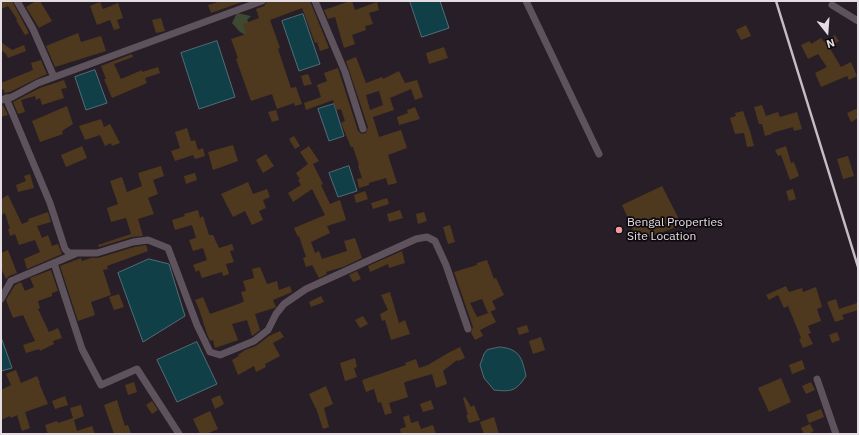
<!DOCTYPE html>
<style>
body{margin:0}
#map{position:relative;width:859px;height:435px;overflow:hidden;background:#281e27;font-family:"IBM Plex Sans",sans-serif}
canvas{display:block}
.frame{position:absolute;inset:0;border:2px solid #e4dde3;pointer-events:none}
.north{position:absolute;left:807px;top:12px;width:40px;height:40px;-webkit-text-stroke:3px #0e0a0e;paint-order:stroke;rotate:163deg;font-size:11px;font-weight:700;line-height:16px;text-align:center;color:#e4dde3}
.north::after{content:'';display:block;margin:auto;width:14px;height:18px;background:#e4dde3;clip-path:polygon(50% 0,100% 100%,50% 72%,0 100%)}
</style>
<div id="map">
<canvas width="859" height="435"></canvas>
<div class="frame"></div>
<div class="north">N</div>
</div>
<script>
const context = document.querySelector('canvas').getContext('2d');
context.lineJoin = 'round';
function paint(path, color) { context.fillStyle = color; context.fill(path, 'evenodd'); }
function trace(path, color, width, dash) { context.strokeStyle = color; context.lineWidth = width; context.lineCap = dash ? 'butt' : 'round'; context.setLineDash(dash || []); context.stroke(path); }
function label(font, color, halo, rows, align = 'center') {
  context.font = font + ' "IBM Plex Sans",sans-serif'; context.lineWidth = 3.5; context.setLineDash([]); context.textBaseline = 'middle'; context.strokeStyle = halo; context.fillStyle = color; for (const [text, x, y, turn = 0] of rows) {
    context.save(); context.translate(x, y); context.rotate((+turn || 0) * Math.PI / 180); context.textAlign = isNaN(turn) ? turn : align; if (halo) context.strokeText(text, 0, 0); context.fillText(text, 0, 0); context.restore();
  }
}
paint(new Path2D(`
 M237,13L251,16L247,20L254,31L246,35L240,32L232,23Z`), '#3e4931');
const water = new Path2D(`
 M410,1H440L449,28L422,37Z
 M303,14L320,64L299,71L282,21Z
 M217,41L235,97L199,109L181,53Z
 M95,70L107,103L86,110L75,77Z
 M334,104L344,136L329,141L318,109Z
 M349,166L357,191L338,197L329,173Z
 M149,259L169,264L185,316L143,342L118,273Z
 M1,337L12,368L1,371Z
 M197,342L217,384L177,402L157,360Z
 M500,347C520,349 522,358 526,376C516,391 512,392 494,390L484,378L480,365L484,354L487,350Z`);
paint(water, '#103f48');
trace(water, '#506e76', 1);
paint(new Path2D(`
 M1,1H12L29,33L25,35L16,20L17,19L8,6L1,9Z
 M36,1H40L52,21L39,28L26,7Z
 M221,1H242V2L211,13L208,5Z
 M267,1H310L329,48L320,51L317,42L315,43L302,8L270,20L280,48L278,49L291,88L296,87L302,104L295,106L294,103L277,109L272,94L251,101L236,59L238,58L231,39L246,34L243,24L259,18L256,9L264,6Z
 M350,1H352L355,10L377,2L379,10L369,13L373,24L365,26L366,30L352,35L355,44L344,48L335,17L328,19L324,10Z
 M100,2L103,9L118,3L123,18L117,20L120,28L114,30L110,20L97,25L90,6Z
 M161,18L165,31L156,33L152,20Z
 M746,25L751,36L741,40L736,30Z
 M78,33L81,42L101,36L106,51L55,67L46,46Z
 M835,35L839,41L829,47L841,67L851,62L857,76L849,80L847,76L821,87L815,73L827,67L818,54L808,59L801,45L810,41L811,44L821,38L824,42Z
 M1,42L12,50L24,45L26,51L8,58L6,54L1,50Z
 M444,47L448,58L429,64L426,53Z
 M132,54L133,57L114,64L121,79L142,70V72L158,67L160,73L145,78L147,83L112,98L104,79H106L101,66Z
 M356,57L366,83L382,77L383,79L399,71L405,83L417,80L423,97L415,100L411,89L390,98L394,110L373,117L379,137L401,130L407,148L388,155L397,183L388,185L386,178L369,183V185L359,188L357,179L362,178L358,166L359,165L353,147H351L341,123L345,121L341,109L336,110L333,100L306,110L304,103L321,97L317,85L327,81L324,73L338,68L358,131L362,134L366,133L368,127L346,61ZM379,91L383,105L370,110L366,95Z
 M41,60L47,74L36,79L10,92L5,93L3,89L1,90V83L33,70L31,63Z
 M308,74L312,84L304,86L301,76Z
 M64,80L67,88L61,89L64,98L42,105L40,98L36,100L35,96L21,100L25,112L18,114L13,102L40,88Z
 M1,105H3L8,115L1,117Z
 M762,105L766,116L778,112L780,117L797,112L802,129L794,131L793,127L772,133V134L765,136L762,124H759L754,107Z
 M67,106L73,124L62,131L63,134L40,142L32,121Z
 M415,107L420,119L399,125L397,117L408,113L407,110Z
 M858,108V118L851,122L847,113Z
 M276,110L279,120L272,122L268,112Z
 M743,111L750,131L754,146L747,147L744,133L735,134L730,118L736,116L735,113Z
 M101,119L104,127L110,124L120,143L112,146L111,143L105,146L100,135L85,140L79,126Z
 M187,128L191,141L195,140L198,150L203,148L205,156L195,159L193,155L175,161L171,151L180,148L175,132Z
 M294,136L300,146L295,149L289,139Z
 M233,145L238,161L213,170L208,152Z
 M82,146L87,158L66,167L61,155Z
 M309,146L319,161L313,164L323,184L321,185L330,204L340,200L346,220L327,226L330,233L311,242L315,253L319,251L322,259L347,251L344,241L355,238L362,258L343,267L326,272L327,274L319,278L312,265L306,267L303,258L306,257L299,236L298,237L294,228L325,215L312,189L293,202L288,193L301,185L298,180L300,179L296,173L308,164L300,152Z
 M786,146L791,163L794,162L799,176L790,180L781,155L778,156L775,150Z
 M266,154L274,166L263,173L256,160Z
 M848,156L854,176L843,179L837,159Z
 M161,166L164,176L153,180L158,194L148,198L154,214L138,219L143,236L132,237L99,247L98,245L131,234L126,218L111,222L107,208L118,204L110,181L122,177L127,192L142,186L138,173Z
 M195,173L197,180L186,184L184,176Z
 M30,174L34,188L18,192L16,185L26,181L24,176Z
 M248,182L253,194L267,189L270,197L263,200L266,208L259,211L263,220L252,225L245,211L233,217L221,194Z
 M662,186L682,225L638,241L622,205Z
 M793,189L796,199L789,201L786,191Z
 M365,191L368,199L356,203L354,195Z
 M8,195L22,224L29,221L28,219L48,212L51,222L37,226L42,238L48,235L52,246L58,244L62,254L27,269L24,259L40,252L35,240L19,245L15,234L10,236L8,229H10L5,213L1,215V199Z
 M387,198L389,204L373,209L371,203Z
 M198,210L200,218L203,216L209,235H213L219,248L232,244L234,250L230,251L234,262L226,264L229,274L223,276L222,272L202,278L199,270L196,272L193,265L207,260L203,248L193,251L189,240L196,238L192,225L175,230L172,220L185,216L184,214Z
 M400,210L403,218L389,222L387,214Z
 M424,212L427,221L418,224L416,214Z
 M450,225L455,242L448,244L443,227Z
 M146,245L148,251L107,266L108,269L103,270L111,295L91,302L95,315L78,321L60,266L81,258L82,261L91,258H98L134,247Z
 M8,250L17,273L9,276L6,279L1,268V253Z
 M402,251L405,263L389,268L388,264L370,272L368,266Z
 M487,260L494,279L496,278L504,295L492,301L496,309L488,313L482,299L470,303L477,317L491,312L496,322L480,330L483,336L475,340L471,333L473,327L454,272L477,265V263Z
 M260,267L267,284L277,281L279,290L290,286L292,292L273,300L276,307L274,308L255,314L260,330L252,336L247,320L232,324L238,340L215,348L213,340L210,341L207,334L199,309L195,300L203,297L210,314L241,303L244,301L241,292L246,291L243,281L254,278L252,269Z
 M51,270L58,291L52,293V296L38,301L40,308L38,309L49,332L58,328L62,338L53,341L54,344L40,351L39,349L26,353L23,345L35,341L23,315L13,318L6,300L15,285L21,282L25,291L34,287L30,278Z
 M357,271L361,279L353,282L349,275Z
 M786,286L789,292L802,288L803,292L816,287L822,307L817,309L821,321L808,326L811,333L808,334L813,344L803,348L799,339L801,338L788,306L784,308L778,295L769,300L766,295Z
 M390,292L399,323L405,320L410,334L391,340L385,320L382,321L380,314L388,310L381,295Z
 M119,294L124,307L114,310L109,297Z
 M321,296L324,302L311,307L309,302Z
 M836,299L839,309L857,303L858,310L842,315L844,319L835,322L827,302Z
 M363,316L368,324L360,328L355,320Z
 M527,325L529,332L519,335L517,328Z
 M280,331L284,337L273,343L280,356L265,364L266,367L256,372L254,366L238,375L232,360L239,356L238,355L245,350L256,346L269,336Z
 M837,332L840,340L832,343L829,335Z
 M541,337L545,350L533,354L529,341Z
 M460,347L465,358L458,361L457,360L443,371L447,384L436,388L432,374L405,382L404,383L408,397L389,403L392,413L385,415L381,402L378,403L374,389L366,392L362,380L406,365L405,363L416,359L419,368L428,365L448,353Z
 M355,358L357,367L354,368L357,377L345,381L340,363Z
 M802,360L805,369L792,374L789,365Z
 M16,370L21,383L37,376L40,383H39L48,404L25,412L30,428L22,431L17,415L11,418L10,416L1,420V390L11,385L6,374Z
 M781,378L791,402L769,412L758,388Z
 M134,382L137,392L128,395L125,385Z
 M811,382L815,390L806,394L802,386Z
 M326,386L333,404L324,408L329,427L323,429L317,411L309,394Z
 M220,395L224,404L215,409L211,399Z
 M65,396L68,405L55,409L52,401Z
 M465,397L471,407L474,405L480,420L469,423L466,415H468L463,398Z
 M117,400L123,420L125,426L128,425L131,434H114L104,405Z
 M431,400L434,409L423,412L420,404Z
 M152,401L158,410L152,414L146,405Z
 M81,405L84,416L74,420L77,431L92,426L95,434H48L45,425L57,421L58,423L73,418L70,408Z
 M821,409L824,417L809,423L806,415Z
 M210,411L218,429L206,434H200L193,419Z
 M409,415L411,423L418,421L421,429L433,425L436,434H401L400,429L406,427L403,417Z
 M494,417L499,434H484L480,422Z
 M810,424L814,431L808,434H804L801,428Z`), '#4e391e');
trace(new Path2D(`
 M17,1L33,29L54,77
 M315,1L345,72L363,129
 M526,1L599,154
 M832,5L858,21
 M6,98L50,203L65,249L69,253H97L133,242L148,240L168,248L197,325L210,352L220,355L254,341L268,330L276,314L284,304L306,289L416,239L427,237L435,241L446,265L468,329
 M1,100L12,97L38,83L262,1
 M54,263L82,349L101,385L137,369L179,434
 M1,299L11,281L75,254
 M817,379L836,434`), '#5e535d', 7);
trace(new Path2D(`
 M776,1L858,267`), '#c4bdc3', 2.5);
for (const [x, y, r, color] of [
 [619,230,4,"#f39aa7"]
]) { const dot = new Path2D(); dot.arc(x, y, r, 0, 2 * Math.PI); context.fillStyle = color; context.fill(dot); trace(dot, '#0e0a0e', 1.5); }
label('12px', '#e4dde3', '#0e0a0e', [
 ["Bengal Properties",627,223],
 ["Site Location",627,237]
], 'left');
</script>
